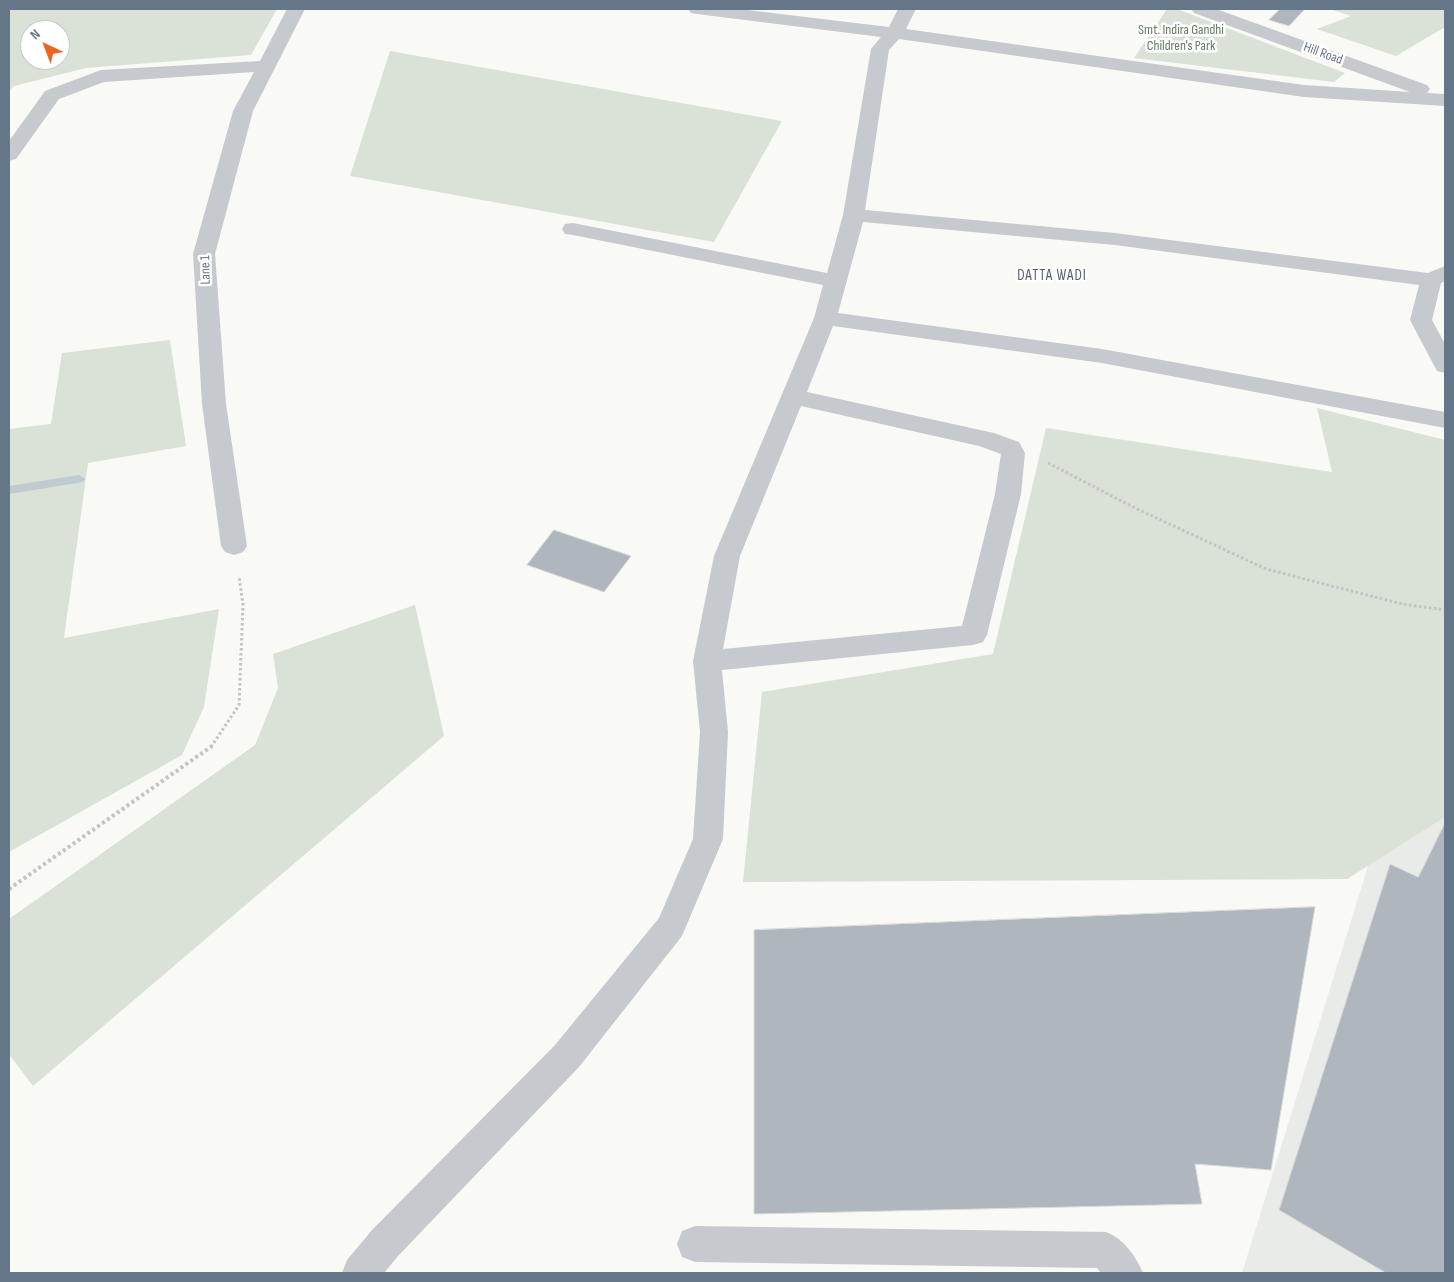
<!DOCTYPE html>
<style>
body{margin:0}
#map{position:relative;width:1454px;height:1282px;overflow:hidden;background:#f9f9f6;font-family:"Sofia Sans Condensed",sans-serif}
canvas{display:block}
.frame{position:absolute;inset:0;border:10px solid #667689;pointer-events:none}
.north{position:absolute;left:20px;top:20px;width:50px;height:50px;box-sizing:border-box;background:#fff;border:1px solid #c2c8d0;border-radius:50%;rotate:317deg;font-size:14px;font-weight:700;line-height:20px;text-align:center;color:#667689}
.north::after{content:'';display:block;margin:auto;width:18px;height:22px;background:#ed6322;clip-path:polygon(50% 0,100% 100%,50% 72%,0 100%)}
</style>
<div id="map">
<canvas width="1454" height="1282"></canvas>
<div class="frame"></div>
<div class="north">N</div>
</div>
<script>
const context = document.querySelector('canvas').getContext('2d');
context.lineJoin = 'round';
function paint(path, color) { context.fillStyle = color; context.fill(path, 'evenodd'); }
function trace(path, color, width, dash) { context.strokeStyle = color; context.lineWidth = width; context.lineCap = dash ? 'butt' : 'round'; context.setLineDash(dash || []); context.stroke(path); }
function label(font, color, halo, rows, align = 'center') {
  context.font = font + ' "Sofia Sans Condensed",sans-serif'; context.lineWidth = 5; context.setLineDash([]); context.textBaseline = 'middle'; context.strokeStyle = halo; context.fillStyle = color; for (const [text, x, y, turn = 0] of rows) {
    context.save(); context.translate(x, y); context.rotate((+turn || 0) * Math.PI / 180); context.textAlign = isNaN(turn) ? turn : align; if (halo) context.strokeText(text, 0, 0); context.fillText(text, 0, 0); context.restore();
  }
}
paint(new Path2D(`
 M1408,737L1445,753V1273H1242Z`), '#e9ebe9');
paint(new Path2D(`
 M9,9H277L251,55L86,68L14,86L9,91ZM30,30H60V60H30Z
 M1167,9H1177L1345,73L1334,82L1134,58Z
 M1330,9H1445V27L1396,56L1317,29L1351,16Z
 M390,51L782,121L714,242L350,176Z
 M170,340L186,446L88,463L64,638L219,609L204,707L182,755L9,852V429L51,424L62,353Z
 M1317,408L1445,440V817L1347,879L743,882L762,692L993,654L1046,428L1332,472Z
 M415,605L444,736L33,1086L9,1054V919L255,745L278,688L273,654Z`), '#dae1d7');
paint(new Path2D(`
 M79,475L85,479L83,482L9,494V486Z`), '#c0cbd0');
const building = new Path2D(`
 M1280,9H1305L1289,26L1269,20Z
 M554,530L631,556L604,592L527,565Z
 M1445,823V1273H1386L1279,1210L1390,864L1418,877Z
 M1315,907L1271,1170L1195,1164L1202,1204L754,1214V930Z`);
paint(building, '#afb6bd');
trace(building, '#dadbd8', 1);
trace(new Path2D(`
 M1048,463L1133,507L1266,569L1402,604L1445,610
 M211,747L239,705L243,605L239,576`), '#c2c3c6', 3, [2.5, 2.5]);
trace(new Path2D(`
 M9,889L212,746`), '#c2c3c6', 4, [3, 3]);
paint(new Path2D(`
 M287,9H305L253,111L215,254L226,404L247,546L243,552L234,555L225,552L221,546L202,404L193,254L233,111L254,72L104,82L59,99L16,159L9,161V141L45,91L101,70L260,61Z
 M688,9H739L889,27L898,9H916L906,29L1304,85L1410,92L1194,13L1191,9H1216L1427,85L1430,89L1427,93L1445,94V106L1304,97L899,39L889,50L865,210L1115,233L1428,273L1445,266V281L1441,283L1432,320L1445,344V373L1437,371L1410,320L1419,285L1115,245L863,222L838,313L1102,349L1445,412V428L1102,363L833,326L807,392L994,433L1019,442L1025,453L1021,494L987,635L983,642L973,645L722,670L728,732L723,839L682,936L579,1067L398,1256L384,1273H342L347,1260L372,1230L555,1045L659,918L693,839L700,732L693,661L714,556L814,318L823,285L573,235L565,234L562,229L565,224L573,223L827,273L843,215L871,49L881,37L697,14L691,13ZM801,406L979,446L1001,454L995,494L962,626L723,649L740,556Z
 M695,1226L1106,1232C1124,1239 1135,1255 1143,1273H1101L1097,1268L695,1262L682,1257L677,1244L682,1231Z`), '#c6c9ce');
label('14px', '#647a61', '#fff', [
 ["Smt. Indira Gandhi",1181,30],
 ["Children's Park",1181,46]
]);
label('14px', '#667689', '#fff', [
 ["Hill Road",1323,54,20],
 ["Lane 1",206,270,-91]
]);
context.letterSpacing = '1px';
label('15px', '#54606e', '#fff', [
 ["DATTA WADI",1052,276]
]);
context.letterSpacing = '0px';
</script>
